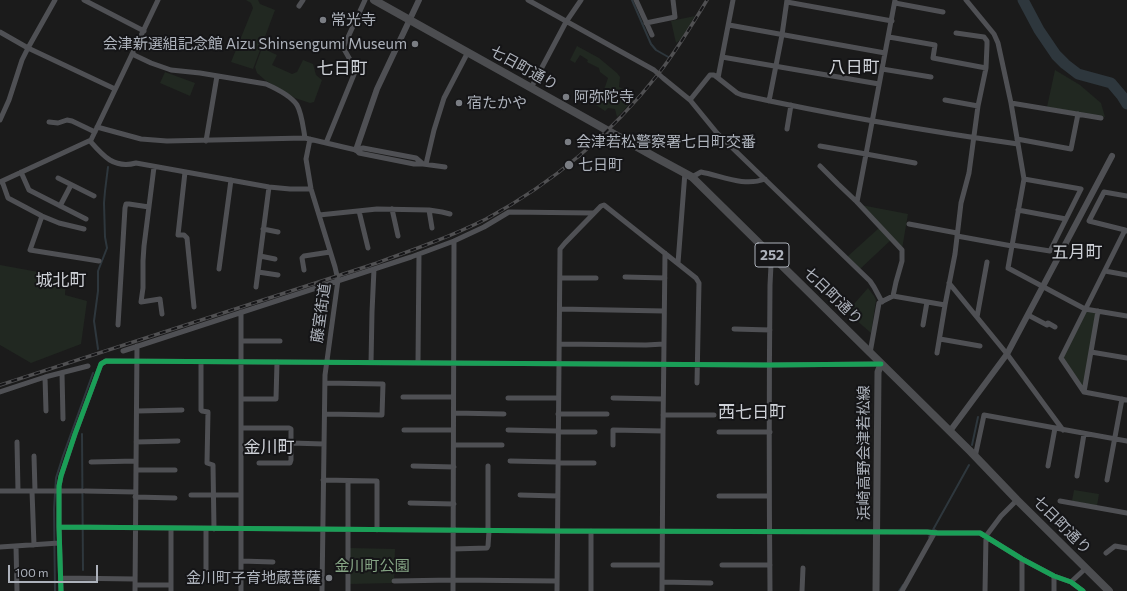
<!DOCTYPE html>
<meta charset="utf-8">
<style>
body{margin:0}
#map{position:relative;width:1127px;height:591px;overflow:hidden;background:#1b1b1b;font-family:Commissioner,sans-serif}
canvas{display:block}
.scale{position:absolute;left:8px;top:565px;width:90px;height:18px;box-sizing:border-box;border:2px solid #adb2bb;border-top:0;padding-left:5px;font-size:12px;line-height:14px;white-space:nowrap;color:#adb2bb;-webkit-text-stroke:3px #151517;paint-order:stroke}
</style>
<div id="map">
<canvas width="1127" height="591"></canvas>
<div class="scale">100 m</div>
</div>
<script>
const context = document.querySelector('canvas').getContext('2d');
context.lineJoin = 'round';
function paint(path, color) { context.fillStyle = color; context.fill(path, 'evenodd'); }
function trace(path, color, width, dash) { context.strokeStyle = color; context.lineWidth = width; context.lineCap = dash ? 'butt' : 'round'; context.setLineDash(dash || []); context.stroke(path); }
function label(font, color, halo, rows, align = 'center') {
  context.font = font + ' Commissioner,"Noto Sans JP",sans-serif'; context.lineWidth = 4; context.setLineDash([]); context.textBaseline = 'middle'; context.strokeStyle = halo; context.fillStyle = color; for (const [text, x, y, turn = 0] of rows) {
    context.save(); context.translate(x, y); context.rotate((+turn || 0) * Math.PI / 180); context.textAlign = isNaN(turn) ? turn : align; if (halo) context.strokeText(text, 0, 0); context.fillText(text, 0, 0); context.restore();
  }
}
paint(new Path2D(`
 M246,0H258L260,4L275,10L253,69L231,62L253,8L251,3Z
 M695,16L681,39L676,43L671,21Z
 M577,46L599,58L617,73L620,77L619,87L629,92L636,96L624,110L617,117L615,109L608,108L605,111L596,105L605,87L608,78L600,72L599,68L587,62L588,60L580,55L575,63L570,60Z
 M262,48L277,55L272,65L292,74L297,72L303,60L313,64L316,75L322,80L314,102L310,103L295,98L265,80L257,73L255,67Z
 M1055,70L1080,85L1101,103L1105,117L1047,107Z
 M165,72L195,83L190,96L160,83Z
 M861,205L908,214L902,249L892,239L860,269L847,257L879,228Z
 M0,265L66,277L65,295L87,301L81,344L31,363L0,345Z
 M868,288L874,296L876,300L871,333L847,312Z
 M1086,311L1097,312L1083,388L1062,357Z
 M1074,490L1099,494L1097,506L1072,501Z
 M350,548L395,549L394,583L350,584Z`), '#212821');
trace(new Path2D(`
 M632,0L651,44L656,50L670,58
 M98,349L94,321L98,291V271L107,248L105,237L104,203L105,191L108,167
 M82,434L83,570
 M972,445L978,417
 M929,537L969,465
 M55,591L54,509L56,478L63,456L93,373
 M899,591L903,585`), '#2e373d', 2);
trace(new Path2D(`
 M1023,0L1039,30L1056,55L1065,64L1078,74L1111,83L1122,96L1127,104`), '#2e373d', 11);
trace(new Path2D(`
 M84,0L144,31
 M528,0L654,70L663,78L690,100L717,133L870,281L874,287L882,302
 M636,0L652,35
 M966,0L994,34L998,43L1011,103L1024,179L1008,268L1085,309L1127,316
 M787,2L892,21
 M895,3L943,12
 M299,6L303,0
 M646,23L675,17L673,0
 M729,25L885,53
 M0,32L28,48L115,89
 M889,37L935,45L933,58L986,68
 M333,43L344,48
 M132,54L151,63L171,70L200,73L266,84C275,88 291,96 297,105C302,114 303,127 305,138
 M722,57L879,84
 M882,69L931,77
 M718,78L737,93L742,95C833,115 926,131 1018,144
 M531,88L566,22L581,0
 M690,100L710,75H714L718,78L733,0
 M945,100L978,106
 M769,101L782,35L787,0
 M1011,103L1101,118
 M0,120L9,100L22,60L28,48L55,0
 M49,122L58,123L67,120L72,121L95,132
 M97,127L141,139L167,141L305,138L356,150L363,148L416,158L423,164L445,167
 M787,129L791,105
 M310,139L306,159L311,189L335,267L338,280L325,375L322,591
 M1017,139L1071,149L1078,114
 M90,141C103,156 114,169 136,163L269,187L290,189H311
 M206,141L217,76
 M326,143L355,72L353,65L344,49V46L365,0
 M820,146L866,154
 M356,150L359,153L414,164H423
 M866,154L915,163
 M426,164L434,130L444,98L468,52
 M820,166L838,184L857,202L902,250V261L896,282L893,296
 M154,167L144,246L143,261V288L141,302L160,299L162,314
 M21,172L29,190L86,219
 M185,172L178,235H184L187,238L194,307
 M692,177L701,172C722,176 744,187 765,179
 M58,178L94,196
 M2,181L8,198L42,216L59,223L84,229
 M0,182L91,140L158,0
 M857,202L895,0
 M60,206L71,185
 M392,209L398,236
 M429,210L432,228
 M1018,210L1066,219
 M359,211L368,248
 M319,215L377,209L429,210L442,212L450,214
 M42,216L30,250L99,261
 M909,224L957,233
 M263,229L278,232
 M1125,230L1089,221L1104,192L1127,196
 M1127,231L1125,230L1061,358L1084,392L1127,400
 M957,236L1012,246
 M1012,245L1050,251L1081,189L1024,179
 M260,256L275,259
 M678,263L685,172
 M219,269L231,180
 M304,270L302,258L304,256L330,252
 M1105,271L1127,275
 M258,272L278,275
 M625,277L665,278
 M560,278H596
 M949,283L1007,354L1063,430
 M256,287L269,187
 M560,309L664,311
 M1028,315L1047,325L1048,323L1055,327
 M977,317L987,262
 M118,325L125,208L126,204H129L149,207
 M923,325L927,302
 M734,329L770,330
 M940,339L980,346
 M241,341H280
 M560,344L646,345L664,344
 M123,351L411,257L454,241L484,227L509,212L593,213
 M1091,352L1127,358
 M870,353L879,303L893,296L945,305
 M937,353L945,305L955,254L961,203L969,173L978,106L986,68L987,45V41L984,37L956,33
 M201,362V410L202,411L208,412L207,463L213,465L214,529
 M371,363L372,312L374,269
 M418,363L419,254
 M62,373L63,419
 M45,377L46,411
 M0,392L45,377L88,366
 M1084,392L1098,311
 M403,397H453
 M508,398H558
 M613,398L663,399
 M241,399H276L277,362
 M137,411L182,410
 M454,413L504,414
 M325,414L382,415L383,384L325,383
 M558,414H607
 M663,415H714
 M241,428H289L291,429V460L290,463H259
 M404,430H453
 M508,430L558,431
 M558,432H595
 M719,432H770
 M17,442L18,491
 M136,442L178,441
 M291,443L324,444
 M454,445H502
 M613,445V430L663,431
 M34,456L35,491
 M975,457L984,415L1127,441
 M510,461L558,462
 M91,462L136,461
 M558,463H594
 M413,466L454,467
 M1048,466L1055,428
 M136,470H175
 M1077,476L1084,434
 M323,480L377,481V530
 M1107,480L1122,399
 M348,481V591
 M0,491H82
 M32,491L34,545
 M85,491L136,492
 M191,495H241
 M520,495L558,496
 M719,496H769
 M135,497L175,498
 M1060,501L1127,513
 M410,503L454,504
 M59,527L558,531L927,532L938,533H980L1022,559L1054,576L1071,582L1083,591
 M488,531V466
 M16,546L17,591
 M0,547L59,543
 M453,549L487,548L488,546L489,531
 M1106,553L1115,546L1127,548
 M241,561L273,562
 M613,565H662
 M722,565H770
 M206,575V529
 M1054,576V591
 M61,578L135,579
 M394,581L453,580L557,581
 M662,582L711,583
 M1071,582L1086,568
 M135,585H171
 M61,591L59,527V486L61,476L75,434L101,364L106,361L769,365L881,364
 M135,591L137,346
 M171,591V529
 M241,591V312
 M453,591L454,241
 M557,591L560,249L565,243L601,206L604,205L696,278L699,283L697,383
 M591,591V531
 M662,591L663,431L665,253
 M770,591C769,489 769,387 770,285L771,265L773,257
 M802,591L803,568
 M902,591L935,532
 M985,591L986,536L1001,516L1017,500
 M1022,591V559`), '#4f5054', 5);
trace(new Path2D(`
 M356,150L377,89L419,0
 M950,431L1007,354L1112,156`), '#4f5054', 6);
trace(new Path2D(`
 M876,591L878,372L881,364`), '#4e4f52', 7);
trace(new Path2D(`
 M374,0L655,157L692,177L971,452L1017,500L1109,591`), '#4c4d50', 8);
const rail = new Path2D(`
 M0,385L368,266C407,252 448,238 486,219C553,183 612,133 659,73C676,51 692,25 707,0`);
trace(rail, '#505052', 3.5);
trace(rail, '#151517', 2, [6]);
trace(new Path2D(`
 M59,527L558,531L927,532L938,533H980L1022,559L1054,576L1071,582L1083,591
 M61,591L59,527V486L61,476L75,434L101,364L106,361L769,365L881,364`), '#1a9f57', 5);
for (const [x, y, r, color] of [
 [323,20,4,"#7a7d83"],
 [415,44,4,"#7a7d83"],
 [566,97,4,"#7a7d83"],
 [459,103,4,"#7a7d83"],
 [568,142,4,"#7a7d83"],
 [569,165,5,"#7a7d83"],
 [329,578,4,"#7a7d83"]
]) { const dot = new Path2D(); dot.arc(x, y, r, 0, 2 * Math.PI); context.fillStyle = color; context.fill(dot); trace(dot, '#151517', 1.5); }
for (const [x, y, w] of [
 [772,255,34]
]) { const box = new Path2D(); box.roundRect(x - w / 2, y - 12, w, 24, 3); context.fillStyle = '#151517'; context.fill(box); trace(box, '#adb2bb', 1); }
label('bold 14px', '#adb2bb', null, [
 ["252",772,255]
]);
label('15px', '#adb2bb', '#151517', [
 ["常光寺",331,20],
 ["会津新選組記念館 Aizu Shinsengumi Museum",407,44,"right"],
 ["阿弥陀寺",574,97],
 ["宿たかや",467,103],
 ["会津若松警察署七日町交番",576,142],
 ["七日町",578,165],
 ["金川町子育地蔵菩薩",321,578,"right"]
], 'left');
label('15px', '#adb2bb', '#151517', [
 ["七日町通り",524,68,29],
 ["七日町通り",833,296,44],
 ["藤室街道",321,313,-82],
 ["浜崎高野会津若松線",864,453,-90],
 ["七日町通り",1062,525,45]
]);
label('15px', '#86a585', '#151517', [
 ["金川町公園",372,566]
]);
label('17px', '#ced1d7', '#151517', [
 ["八日町",854,67],
 ["七日町",342,68],
 ["五月町",1077,252],
 ["城北町",61,280],
 ["西七日町",752,412],
 ["金川町",269,447]
]);
</script>
